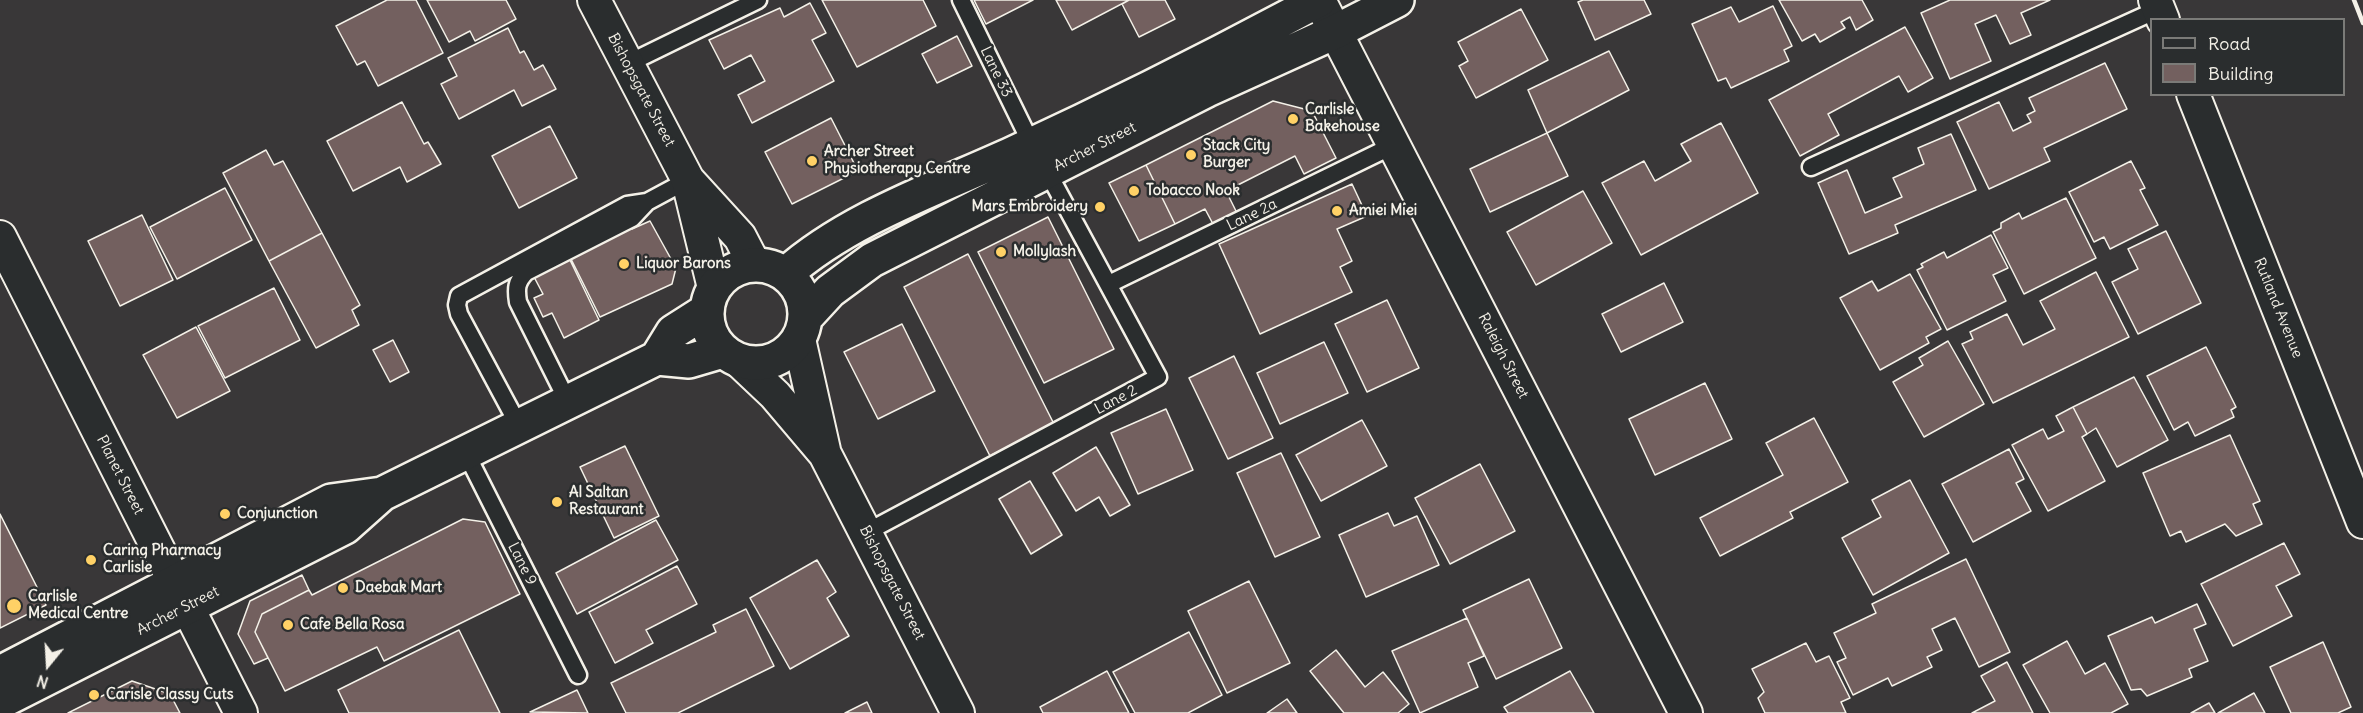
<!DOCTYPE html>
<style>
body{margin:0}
#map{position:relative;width:2363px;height:713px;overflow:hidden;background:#393738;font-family:Delius,sans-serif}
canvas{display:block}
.legend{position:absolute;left:2150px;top:18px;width:195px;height:78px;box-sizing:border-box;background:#2a2d2e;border:2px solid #7b7b78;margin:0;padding:8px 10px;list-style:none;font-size:18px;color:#f4f1e8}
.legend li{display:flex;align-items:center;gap:12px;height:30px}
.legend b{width:30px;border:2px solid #7b7b78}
.north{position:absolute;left:18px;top:635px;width:60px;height:60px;-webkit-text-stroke:4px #2a2d2e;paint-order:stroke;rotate:198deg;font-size:16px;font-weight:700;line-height:24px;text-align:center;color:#f4f1e8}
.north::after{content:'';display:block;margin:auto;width:21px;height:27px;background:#f4f1e8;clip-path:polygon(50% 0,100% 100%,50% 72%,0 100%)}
</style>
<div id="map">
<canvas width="2363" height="713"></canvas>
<ul class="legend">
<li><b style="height:8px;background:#2a2d2e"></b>Road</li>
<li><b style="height:16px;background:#73605f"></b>Building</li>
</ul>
<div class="north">N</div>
</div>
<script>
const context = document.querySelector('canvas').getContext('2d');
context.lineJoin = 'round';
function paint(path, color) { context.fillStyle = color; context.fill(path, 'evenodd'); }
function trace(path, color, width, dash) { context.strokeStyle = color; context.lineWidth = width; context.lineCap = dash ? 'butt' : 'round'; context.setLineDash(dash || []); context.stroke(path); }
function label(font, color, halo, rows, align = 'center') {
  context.font = font + ' Delius,sans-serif'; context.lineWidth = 5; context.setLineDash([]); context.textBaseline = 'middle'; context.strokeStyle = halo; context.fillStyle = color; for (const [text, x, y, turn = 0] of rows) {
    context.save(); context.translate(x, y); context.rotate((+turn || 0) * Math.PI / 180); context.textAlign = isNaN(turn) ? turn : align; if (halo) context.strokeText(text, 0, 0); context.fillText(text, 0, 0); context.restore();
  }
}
const building = new Path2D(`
 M387,0H416L443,53L378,86L365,61L357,65L336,26Z
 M427,0H506L516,19L475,41L470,31L449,42Z
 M822,0H923L936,26L857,67Z
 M974,0H1033L986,24Z
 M1056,0H1129L1072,30Z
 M1129,0H1165L1175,19L1139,37L1122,4Z
 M1583,0H1644L1651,14L1595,40L1578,2Z
 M1779,0H1862L1873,20L1856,30L1850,17L1841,22L1845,28L1820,42L1815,34L1802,41Z
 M1950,0H2050L2021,13L2031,35L2010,44L1996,15L1975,24L1991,61L1950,79L1921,13Z
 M810,3L826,33L812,40L834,81L752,123L738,95L765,81L751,55L724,69L709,40L780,8L784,17Z
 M1773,6L1792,46L1784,50L1789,61L1731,88L1726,78L1718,81L1692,24L1731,7L1739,22Z
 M1521,9L1548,60L1476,98L1459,66L1468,61L1458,42Z
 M1905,27L1933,78L1908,92L1899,76L1828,114L1839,135L1800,156L1769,100Z
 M508,28L520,53L524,51L534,70L543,65L556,89L522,106L514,90L459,119L441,84L457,76L448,58Z
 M957,36L972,66L937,83L922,54Z
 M1609,51L1629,90L1547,133L1528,90Z
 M2105,63L2127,109L2044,148L2050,161L1989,189L1957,122L1999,102L2013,131L2031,122L2027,115L2035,111L2029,98Z
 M1273,101L1312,111L1336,158L1304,174L1295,156L1226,191L1237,213L1213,224L1205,209L1175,224L1146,165Z
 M402,102L424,144L428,142L441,164L407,182L400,167L353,191L327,141Z
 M831,118L858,171L792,204L765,152Z
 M1721,123L1758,193L1641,255L1602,183L1644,161L1655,181L1691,161L1681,144Z
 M550,126L577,178L519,208L492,156Z
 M1547,133L1568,176L1490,212L1470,169Z
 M1951,134L1976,190L1895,225L1898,233L1849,254L1818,183L1847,170L1865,213L1902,197L1893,178L1924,164L1918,148Z
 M266,150L274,165L283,161L322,233L269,261L223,173Z
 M2131,161L2145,188L2140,190L2158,225L2110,249L2104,237L2094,242L2069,192Z
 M1146,165L1175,224L1139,241L1109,183Z
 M1352,184L1367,216L1337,229L1352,261L1340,267L1352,292L1260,334L1219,244Z
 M225,188L252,240L177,279L150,227Z
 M1583,191L1612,243L1536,285L1507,232Z
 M2066,198L2096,258L2024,294L1993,232L2001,228V223L2019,213L2022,219Z
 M620,205L632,229L650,221L676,268L672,284L600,317L559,235Z
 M142,215L173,280L120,306L88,241Z
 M1048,217L1114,349L1044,383L978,252Z
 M2166,231L2201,303L2138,334L2112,282L2138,269L2128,249Z
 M322,233L360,305L352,310L359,325L316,348L269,261Z
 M1991,235L2008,268L1993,275L2006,301L1947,330L1917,270L1923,267L1921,264L1944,252L1947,258Z
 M968,254L1054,424L990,456L904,287Z
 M569,258L599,320L564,338L552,313L543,317L534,298L543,294L533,275Z
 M2096,272L2129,337L1993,403L1962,344L1973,339L1970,332L2007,314L2023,345L2055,329L2040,301Z
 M1910,274L1941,329L1926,337L1929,343L1880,370L1840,298L1872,281L1878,291Z
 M1664,283L1683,322L1621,352L1602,314Z
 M274,288L300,340L225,378L198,326Z
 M1387,300L1419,368L1367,392L1335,324Z
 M902,324L935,391L878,419L844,352Z
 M196,327L230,391L177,418L143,355Z
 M393,340L409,372L390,382L373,350Z
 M1948,341L1984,404L1924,437L1893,382L1923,365L1919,358Z
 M1324,342L1348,393L1280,424L1257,373Z
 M2206,347L2236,407L2231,410L2234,417L2195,436L2188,422L2174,430L2147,376Z
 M1234,356L1273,438L1228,459L1189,378Z
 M2134,377L2168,440L2117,467L2096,428L2087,434L2073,407Z
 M1705,383L1732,439L1655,475L1629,419Z
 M2073,407L2087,434L2082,437L2105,481L2048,511L2012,445L2043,429L2048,439L2064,431L2056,416Z
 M1166,409L1193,470L1138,494L1111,433Z
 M1814,418L1848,482L1790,512L1793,518L1720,556L1700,518L1783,475L1766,443Z
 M1362,420L1387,466L1321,501L1296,455Z
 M2230,435L2260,501L2253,504L2262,524L2236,536L2225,524L2186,542L2181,531L2170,536L2143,473Z
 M625,446L659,516L614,538L580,467Z
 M1096,447L1130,505L1110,516L1099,497L1076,511L1053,473Z
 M2009,449L2024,479L2016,483L2031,511L1973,542L1942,484Z
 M1281,453L1320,537L1275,557L1237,473Z
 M1480,464L1515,531L1450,564L1415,498Z
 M1910,480L1949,553L1873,595L1842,538L1881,517L1872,500Z
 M1030,481L1062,535L1031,554L999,499Z
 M1388,513L1394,526L1417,516L1439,565L1366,597L1339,535Z
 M0,514L46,605L0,628Z
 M463,519L485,522L520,594L384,661L377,647L285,691L255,632L262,614L309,590L312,595Z
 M656,520L678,560L577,614L556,573Z
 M2284,543L2300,574L2276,586L2292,616L2233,646L2201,584Z
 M1966,559L2010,652L1979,667L1955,618L1932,629L1942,650L1927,657L1932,667L1892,686L1888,678L1853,695L1837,662L1846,658L1834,633L1876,613L1872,604Z
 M817,560L836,592L827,598L849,636L790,669L750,598Z
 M677,566L697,604L646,630L653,643L615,663L589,612Z
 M302,575L309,590L262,614L255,632L268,658L254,664L238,634L250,601Z
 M1529,579L1562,648L1496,679L1463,610Z
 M1249,581L1290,663L1227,693L1188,611Z
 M2197,604L2206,624L2194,629L2208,661L2189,669L2192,677L2147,696L2141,689L2131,690L2108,636L2152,617L2155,623Z
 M746,609L774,666L678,713H626L611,683L716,632L713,625Z
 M1467,618L1484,656L1468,663L1478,687L1420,713L1392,651Z
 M459,630L500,713H349L338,690Z
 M1189,632L1222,695L1188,713H1135L1113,672Z
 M2067,641L2085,674L2105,663L2128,704L2111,713H2050L2023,665Z
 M2323,642L2351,707L2338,713H2291L2270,667Z
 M1806,643L1816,662L1829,656L1850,698L1841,702L1846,713H1765L1758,698L1764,692L1752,669Z
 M1336,650L1365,687L1383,672L1409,704L1398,713H1344L1310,671Z
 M2007,662L2033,713H1972L1995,701L1981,676Z
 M1107,671L1129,713H1043L1040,707Z
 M1570,671L1594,713H1508L1504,707Z
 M132,681L170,694L180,713H68Z
 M577,690L588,713L530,712Z
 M2254,693L2265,713H2218Z
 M1287,699L1297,713H1267Z
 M867,702L872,713H845Z
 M2209,703L2215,713H2191Z`);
paint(building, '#73605f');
trace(building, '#f4f1e8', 1.5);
const lane = new Path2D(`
 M961,0L1032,145
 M627,64L758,0
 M1811,167L2159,9
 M1109,284L1394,145
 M568,402L518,302C516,289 516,282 526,272L632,218L647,202
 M519,426L459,314L457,305L459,296L627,205L647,202L688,180
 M466,453L578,675
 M867,532L1158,377L1047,171`);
const street = new Path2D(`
 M594,0L688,180L740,237L754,264
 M1319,0L1686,713
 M2155,0L2163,20
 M2193,94L2363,522
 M688,181L714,288
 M0,237L241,713
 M799,339L824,450
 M738,360L775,395L825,454L958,713`);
const secondary = new Path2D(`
 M707 314a49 49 0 1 1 98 0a49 49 0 1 1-98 0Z
 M786,274C847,219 940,187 1014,153C1118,105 1219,54 1319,0
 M807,316L830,291L872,260L1207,90L1335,32L1397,0
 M657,358L689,361L723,351
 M0,673L331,501L382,494
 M0,702L345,527L382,494L657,358L673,332L706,311`);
trace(lane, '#f4f1e8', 21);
trace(street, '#f4f1e8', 36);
trace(secondary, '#f4f1e8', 38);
trace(lane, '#2a2d2e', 16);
trace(street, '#2a2d2e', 32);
trace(secondary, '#2a2d2e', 33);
trace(new Path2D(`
 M2354,0L2363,23`), '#f4f1e8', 4.5);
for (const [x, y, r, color] of [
 [1293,119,6,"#ffd166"],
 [1191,155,6,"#ffd166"],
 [812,161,6,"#ffd166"],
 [1134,191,6,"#ffd166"],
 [1100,207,6,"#ffd166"],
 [1337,211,6,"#ffd166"],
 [1001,252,6,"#ffd166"],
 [624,264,6,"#ffd166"],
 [557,502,6,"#ffd166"],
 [225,514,6,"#ffd166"],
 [91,560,6,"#ffd166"],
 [343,588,6,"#ffd166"],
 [14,606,8,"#ffd166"],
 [288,625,6,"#ffd166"],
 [94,695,6,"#ffd166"]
]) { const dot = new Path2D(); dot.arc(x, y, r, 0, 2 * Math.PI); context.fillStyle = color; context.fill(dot); trace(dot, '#2a2d2e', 2); }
label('15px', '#f4f1e8', '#2a2d2e', [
 ["Lane 33",996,72,64],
 ["Bishopsgate Street",641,90,62],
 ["Archer Street",1095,147,-27],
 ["Lane 2a",1252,215,-26],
 ["Rutland Avenue",2278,308,68],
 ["Raleigh Street",1503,356,63],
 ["Lane 2",1116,400,-28],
 ["Planet Street",120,475,63],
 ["Lane 9",522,564,63],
 ["Bishopsgate Street",892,583,63],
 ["Archer Street",178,611,-27]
]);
label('bold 15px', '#f4f1e8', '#2a2d2e', [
 ["Carlisle",1305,110],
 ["Bakehouse",1305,127],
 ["Stack City",1203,146],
 ["Burger",1203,163],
 ["Archer Street",824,152],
 ["Physiotherapy Centre",824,169],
 ["Tobacco Nook",1146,191],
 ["Mars Embroidery",1088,207,"right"],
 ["Amiei Miei",1349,211],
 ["Mollylash",1013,252],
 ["Liquor Barons",636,264],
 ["Al Saltan",569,493],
 ["Restaurant",569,510],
 ["Conjunction",237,514],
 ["Caring Pharmacy",103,551],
 ["Carlisle",103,568],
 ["Daebak Mart",355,588],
 ["Carlisle",28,597],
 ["Medical Centre",28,614],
 ["Cafe Bella Rosa",300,625],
 ["Carisle Classy Cuts",106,695]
], 'left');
</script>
